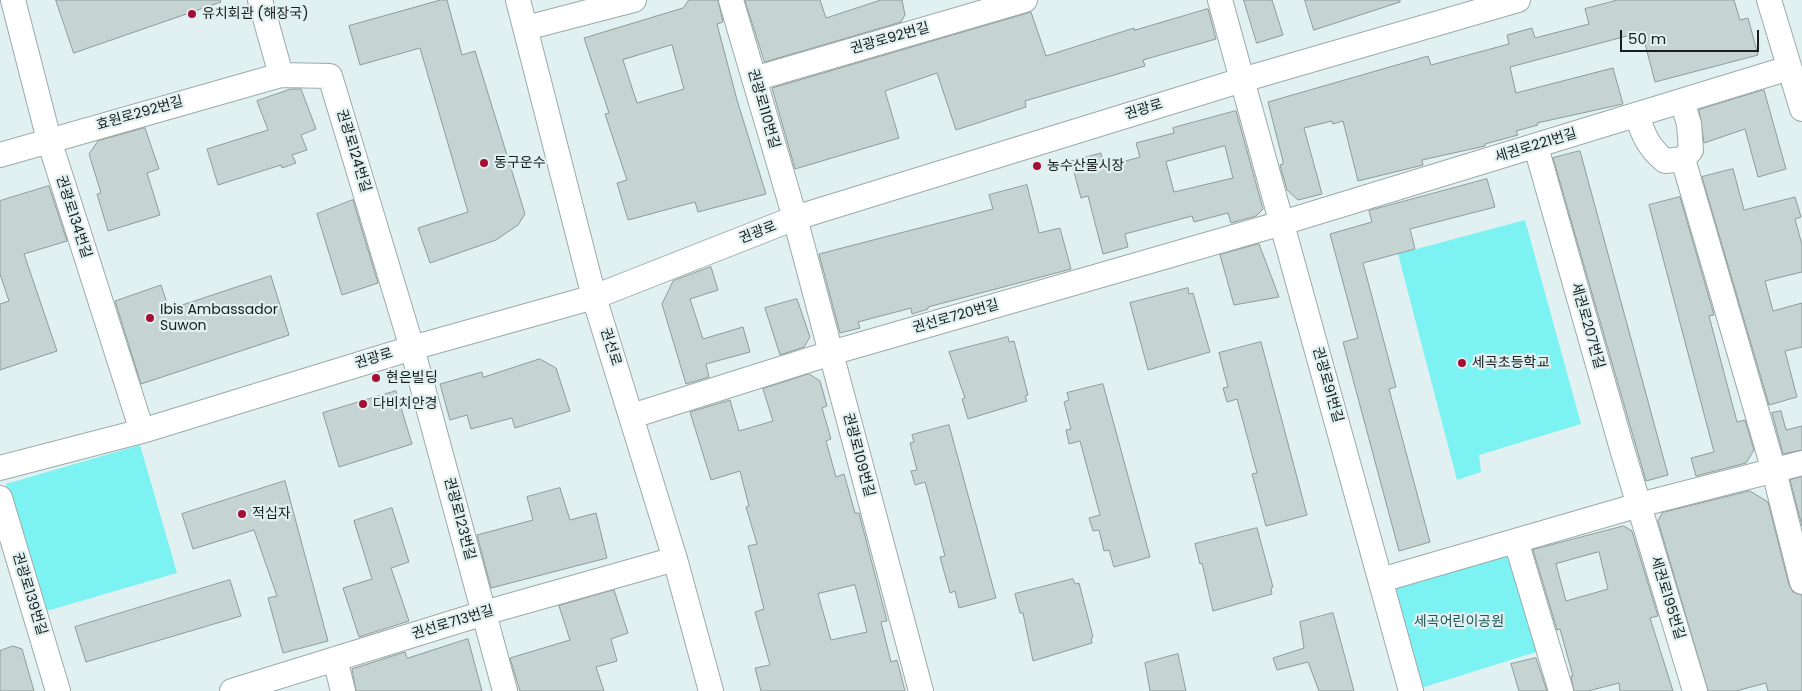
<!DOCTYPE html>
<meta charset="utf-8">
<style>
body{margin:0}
#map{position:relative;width:1802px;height:691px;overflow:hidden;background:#e1f0f0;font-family:Poppins,sans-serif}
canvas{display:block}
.scale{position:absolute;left:1620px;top:30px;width:139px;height:22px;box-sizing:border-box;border:2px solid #181e1e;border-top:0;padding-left:6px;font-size:15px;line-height:18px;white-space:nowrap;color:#181e1e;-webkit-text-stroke:4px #e1f0f0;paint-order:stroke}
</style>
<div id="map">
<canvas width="1802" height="691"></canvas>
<div class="scale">50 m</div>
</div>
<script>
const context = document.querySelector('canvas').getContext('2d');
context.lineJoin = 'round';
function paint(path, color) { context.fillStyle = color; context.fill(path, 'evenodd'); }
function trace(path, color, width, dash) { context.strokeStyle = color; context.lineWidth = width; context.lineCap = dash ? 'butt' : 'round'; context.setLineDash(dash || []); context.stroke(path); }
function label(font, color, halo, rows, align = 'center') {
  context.font = font + ' Poppins,"Noto Sans KR",sans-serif'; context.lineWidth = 4.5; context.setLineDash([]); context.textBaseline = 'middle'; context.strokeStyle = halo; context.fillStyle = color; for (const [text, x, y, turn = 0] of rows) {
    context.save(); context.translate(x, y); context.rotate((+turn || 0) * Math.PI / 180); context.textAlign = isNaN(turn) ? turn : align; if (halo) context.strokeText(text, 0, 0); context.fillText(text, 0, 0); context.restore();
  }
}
paint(new Path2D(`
 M1525,220L1581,424L1479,455L1481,472L1457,480L1398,254Z
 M140,445L177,573L43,612L6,484Z
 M1510,551L1539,651L1418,689L1390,588Z`), '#7df2f3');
const building = new Path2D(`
 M56,0H220L221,2L74,53Z
 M441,0H447L462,55L475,51L525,214L518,225L496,240L430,263L418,228L468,212L420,48L360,65L349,26Z
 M689,0H718L723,22L717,24L737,100L766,194L698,212L695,202L628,220L617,183L627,180L605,114L609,113L584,38L683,8ZM672,45L684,89L637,103L623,60Z
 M745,0H820L826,18L881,0H902L905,15L901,22L765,62Z
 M1244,0H1272L1283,35L1257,43Z
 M1305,0H1400V2L1314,30Z
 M1618,0H1734L1740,20L1748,18L1758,55L1655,82L1642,32L1510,67L1516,93L1613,68L1623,104L1537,123L1538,125L1516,131L1518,135L1485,144V146L1422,160L1423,165L1358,181L1343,121L1333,124L1332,121L1304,128L1322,194L1298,200L1287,190L1280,165L1283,164V161L1268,102L1428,56L1431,65L1509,44L1507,35L1532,28L1535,38L1589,24L1585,9Z
 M1208,9L1216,39L1143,60L1145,66L1025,101L1026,107L956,130L937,73L885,91L899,138L795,169L772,88L1031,12L1046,56L1134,28V30Z
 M291,89H301L316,129L301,135L307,150L292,155L296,163L282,168L281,165L218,185L207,149L268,130L257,101Z
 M1764,90L1786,169L1758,177L1745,129L1704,143L1699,110Z
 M1236,111L1263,209L1256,216L1231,223L1228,213L1194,222L1192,216L1125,234L1128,247L1103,254L1088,196L1081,198L1071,161L1101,153L1104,167L1140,157L1136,143L1174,133L1173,128ZM1225,146L1233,178L1174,192L1166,162Z
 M145,128L159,169L147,173L160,215L108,231L97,194L101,193L89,154L98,141Z
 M1580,151L1668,475L1646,481L1553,158Z
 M1733,169L1744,210L1795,197L1801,217L1795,219L1802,245V272L1765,281L1773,311L1802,303V347L1785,351L1797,397L1769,405L1702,177Z
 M1487,179L1495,207L1410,229L1415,249L1363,263L1396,387L1389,389L1430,542L1399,551L1343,342L1358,338L1330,234L1372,222L1369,211Z
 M1027,185L1039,233L1060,228L1071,269L928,307V309L912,314L911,308L858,322L860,328L840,333L819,254L993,209L989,195Z
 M49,186L67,241L24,254L57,351L0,370V304L9,301L0,274V201Z
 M1680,197L1714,315L1709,316L1737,422L1745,420L1754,450L1746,463L1696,476L1691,458L1714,452L1649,205Z
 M353,200L378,283L342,295L317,214Z
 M1259,244L1279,297L1234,305L1220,255Z
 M711,267L718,290L690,299L703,339L743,327L750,352L706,364L709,377L686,384L662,304L673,281Z
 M271,276L289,335L141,384L115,301L161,285L169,309Z
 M1188,288L1189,294L1193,293L1210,352L1148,370L1130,303Z
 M797,299L810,337L804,347L780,355L765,308Z
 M1008,337L1009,342L1014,341L1028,395L1025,396L1027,401L968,419L962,399L965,398L949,352Z
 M1261,342L1307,515L1266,526L1252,474L1257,473L1237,399L1227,402L1223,388L1228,387L1219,353Z
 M540,359L556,368L570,411L515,428L512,418L471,429L467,415L450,420L440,384L482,372L483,377Z
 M809,374L820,381L827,406L822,408L831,439L826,441L836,477L844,474L855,513H859L887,621L881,622L891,662L897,660L905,691H761L755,668L770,665L755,612L764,609L748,546L757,544L746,507L749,506L740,471L711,480L690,412L730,400L739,431L773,421L763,389ZM855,585L867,632L831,640L818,594Z
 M1103,384L1150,557L1114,567L1109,550L1104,551L1099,530L1093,531L1089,518L1100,515L1080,441L1069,444L1066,430L1071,429L1064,402L1069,400L1067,393Z
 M396,391L412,444L339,467L323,413Z
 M1781,411L1786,430L1802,426V450L1783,454L1772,413Z
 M949,425L996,598L959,608L955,591L950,593L940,557L945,556L925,482L915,485L911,471L917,470L910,443L914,442L912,435Z
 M1802,477V526L1790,480Z
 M285,481L328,641L283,653L268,598L277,596L254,530L193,549L182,514Z
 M560,488L570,520L596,513L607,558L491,588L477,535L533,520L527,497Z
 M1750,491L1768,502L1789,585L1793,592L1802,595V691H1768L1766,683L1736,691H1708L1658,521L1662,513Z
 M392,508L409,562L391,568L409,621L359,637L343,588L372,579L354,521Z
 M1624,526L1632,531L1658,616L1650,618L1673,691H1620L1619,683L1588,691H1574L1571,676H1573L1560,629L1557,630L1533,550ZM1599,552L1608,589L1566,601L1556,564Z
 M1257,528L1273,587L1271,588L1272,594L1213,611L1202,563L1200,564L1195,544Z
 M1073,579L1075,584L1079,583L1093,637L1091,638L1092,643L1033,661L1023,613H1020L1015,594Z
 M230,580L241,616L86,662L75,627Z
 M614,590L628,633L611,639L617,661L596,667L604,691H520L510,658L570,640L559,606Z
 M1333,613L1346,661L1354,691H1319L1308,662L1277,670L1273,658L1304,648L1300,622Z
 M468,639L482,691H356L352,669L405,652L407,658Z
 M13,646L22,649L34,691H0V651Z
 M1178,654L1186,691H1150L1145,663Z
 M1536,658L1547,691H1519L1511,664Z`);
paint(building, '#c5d3d3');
trace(building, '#8d9b9b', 1);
const minor = new Path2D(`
 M13,0L49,140L142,431
 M260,0L281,75L330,76L412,348L505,691
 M518,0L594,297L675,559L711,691
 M731,0L795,218L921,691
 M1220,0L1411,691
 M1769,0L1802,109
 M526,28L634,0
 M754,79L1025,0
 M1637,115C1643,135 1649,148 1665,161L1683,159L1691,150L1689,124L1682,101
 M1536,147L1622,449L1695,691
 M0,155L281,75
 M1683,159L1774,471L1802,582
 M632,416L831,353L1282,223L1789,68
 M0,468L142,431L412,348L594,297L795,218L1242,80L1518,0
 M0,498L58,691
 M1516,541L1561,691
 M1381,580L1639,505L1802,463
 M335,659L343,691
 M232,691L484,613L675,559`);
trace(minor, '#9caaaa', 26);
trace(minor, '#fff', 24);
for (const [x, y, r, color] of [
 [192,14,5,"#a70e34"],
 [484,163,5,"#a70e34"],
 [1037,166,5,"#a70e34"],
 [150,318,5,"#a70e34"],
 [1462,363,5,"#a70e34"],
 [376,378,5,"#a70e34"],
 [363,404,5,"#a70e34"],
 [242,514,5,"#a70e34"]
]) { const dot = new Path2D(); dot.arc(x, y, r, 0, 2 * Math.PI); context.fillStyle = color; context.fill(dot); trace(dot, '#e1f0f0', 2); }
label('14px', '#181e1e', '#e1f0f0', [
 ["유치회관 (해장국)",202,14],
 ["동구운수",494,163],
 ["농수산물시장",1047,166],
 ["Ibis Ambassador",160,310],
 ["Suwon",160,326],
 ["세곡초등학교",1472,363],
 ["현은빌딩",386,378],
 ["다비치안경",373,404],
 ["적십자",252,514]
], 'left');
label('14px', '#181e1e', '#e1f0f0', [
 ["권광로92번길",890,39,-16],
 ["권광로110번길",763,109,74],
 ["권광로",1144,110,-17],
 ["효원로292번길",140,114,-16],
 ["세권로221번길",1536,146,-17],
 ["권광로124번길",353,151,73],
 ["권광로134번길",73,217,72],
 ["권광로",758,233,-21],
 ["권선로720번길",956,317,-16],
 ["세권로207번길",1587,326,74],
 ["권선로",610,347,72],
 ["권광로",374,359,-17],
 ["권광로91번길",1327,385,74],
 ["권광로109번길",858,455,75],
 ["권광로123번길",459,519,75],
 ["권광로139번길",29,594,73],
 ["세권로195번길",1667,598,73],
 ["권선로713번길",453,623,-17]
]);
label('14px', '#255859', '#e1f0f0', [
 ["세곡어린이공원",1459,622]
]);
</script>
